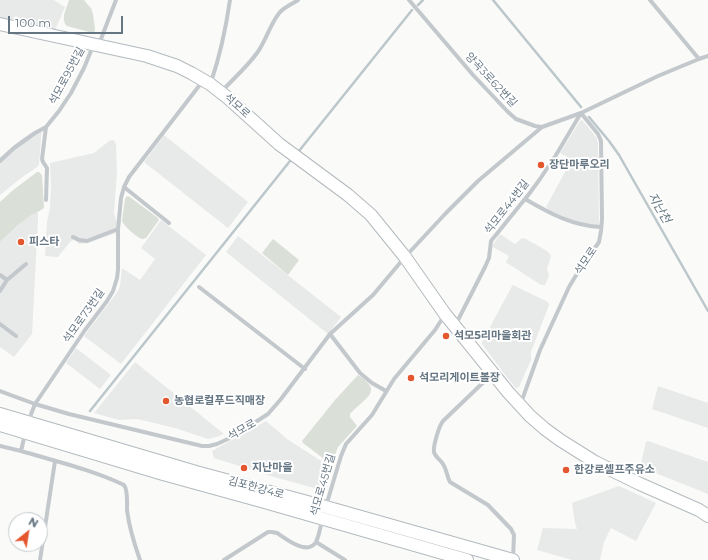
<!DOCTYPE html>
<meta charset="utf-8">
<style>
body{margin:0}
#map{position:relative;width:708px;height:560px;overflow:hidden;background:#fafaf8;font-family:Montserrat,sans-serif}
canvas{display:block}
.north{position:absolute;left:8px;top:512px;width:40px;height:40px;box-sizing:border-box;background:#fff;border:1px solid #c1c8cd;border-radius:50%;rotate:30deg;font-size:11px;font-weight:700;line-height:16px;text-align:center;color:#657683}
.north::after{content:'';display:block;margin:auto;width:14px;height:18px;background:#e4572e;clip-path:polygon(50% 0,100% 100%,50% 72%,0 100%)}
.scale{position:absolute;left:8px;top:16px;width:115px;height:18px;box-sizing:border-box;border:2px solid #657683;border-top:0;padding-left:5px;font-size:12px;line-height:14px;white-space:nowrap;color:#657683;-webkit-text-stroke:3px #fff;paint-order:stroke}
</style>
<div id="map">
<canvas width="708" height="560"></canvas>
<div class="north">N</div>
<div class="scale">100 m</div>
</div>
<script>
const context = document.querySelector('canvas').getContext('2d');
context.lineJoin = 'round';
function paint(path, color) { context.fillStyle = color; context.fill(path, 'evenodd'); }
function trace(path, color, width, dash) { context.strokeStyle = color; context.lineWidth = width; context.lineCap = dash ? 'butt' : 'round'; context.setLineDash(dash || []); context.stroke(path); }
function label(font, color, halo, rows, align = 'center') {
  context.font = font + ' Montserrat,"Noto Sans KR",sans-serif'; context.lineWidth = 4; context.setLineDash([]); context.textBaseline = 'middle'; context.strokeStyle = halo; context.fillStyle = color; for (const [text, x, y, turn = 0] of rows) {
    context.save(); context.translate(x, y); context.rotate((+turn || 0) * Math.PI / 180); context.textAlign = isNaN(turn) ? turn : align; if (halo) context.strokeText(text, 0, 0); context.fillText(text, 0, 0); context.restore();
  }
}
paint(new Path2D(`
 M0,0H54L65,7L55,30L12,19L0,18Z
 M582,120L596,137L598,143L599,224L598,225H594L578,222L558,214L549,210L546,207L571,161V159L560,153L580,121Z
 M42,127L39,165L37,167L21,178L0,195V157L23,138Z
 M164,135L248,202L228,228L144,162Z
 M112,140H114L116,145L117,171L114,213L117,223L116,233L88,243L79,244L76,241L73,240L70,242L58,257L45,256L47,222L50,207L51,187L50,163L94,153L109,141Z
 M37,212L38,213V219L32,334L14,357L0,347V242L26,218Z
 M161,220L206,255L121,364L84,336L118,291L120,286L122,268L140,280L155,259L141,248Z
 M500,234L515,244L522,238L526,239L547,251L550,254L551,256L547,269L549,276L545,285H541L507,263L506,262L509,256L493,247V245Z
 M238,236L341,317L328,334L226,252Z
 M513,285L548,302L549,305L531,352V360L519,387L516,388L515,387L506,376L482,344V342L512,286Z
 M76,348L111,375L100,389L66,363Z
 M135,362L224,434L213,438L208,439L175,428L137,419L119,420L94,413Z
 M658,386L708,403V428L652,409Z
 M266,421L287,439L329,466L331,471L325,491L274,477L214,458L212,451Z
 M648,441L708,462V494L643,468L641,466V463L646,442Z
 M619,486L656,503L636,541L611,528L604,542L600,560H572L537,550L543,528L577,529L575,523L572,503Z`), '#e8e9e9');
paint(new Path2D(`
 M69,0H84C86,3 88,5 91,8C93,11 95,27 95,31L93,33L67,26C60,19 67,8 69,0Z
 M37,172H39L42,175L44,208C39,212 32,214 27,218C17,225 9,234 0,242V202L12,191Z
 M128,196L131,198L158,218L159,220L146,238C145,238 144,239 143,239C137,238 124,226 122,221L125,199L126,197Z
 M273,239L299,260L288,275L262,253Z
 M358,375C385,392 364,398 350,414V417L357,426L338,447L332,462H328L303,443L302,441L335,400Z`), '#dadfd7');
trace(new Path2D(`
 M493,0L581,107
 M418,5L423,0
 M589,117L609,141L619,155L708,311
 M299,151L412,10
 M90,411L290,161`), '#bbc7cb', 2.5);
const secondary = new Path2D(`
 M0,24L147,56L177,66L191,73L210,84L228,98L279,144L348,195L371,215L405,257L445,314L508,392L530,416L545,429L560,440L595,462L640,484L699,510L708,516
 M0,414L196,472L326,507L513,560
 M0,425L163,474L261,501L467,560`);
trace(secondary, '#b3babf', 14);
trace(new Path2D(`
 M409,0L473,75L508,112L516,119L535,126L542,127L581,113L658,76L699,59L708,56
 M650,0L699,59
 M99,44L116,0
 M211,82C220,56 226,27 230,0
 M221,92C233,79 247,67 257,53C266,41 270,24 280,12C285,7 292,4 298,0
 M46,127L42,159L43,162L47,168L46,200
 M0,161L14,148L35,133L46,127L59,111L71,93L84,68L93,46
 M124,187L169,223
 M525,199C549,213 573,226 601,227
 M73,237L79,240L87,241L118,229
 M0,275L7,280L26,264
 M199,287L305,369
 M0,291L7,280
 M0,324L16,336
 M456,324L485,267L489,258L491,241L529,194L540,179L556,155L581,113
 M330,334L360,373L372,383L386,391
 M491,375L443,421C439,426 433,446 434,452C435,457 441,460 443,464C447,470 447,477 450,482L488,505L511,529L514,535L513,559
 M0,391L35,404L69,414L202,446H209L217,444L230,438L254,423L268,414L281,399L330,334L373,295L405,257L446,213L478,181L542,127
 M521,403L540,350L569,287L578,272L599,242L601,231L602,219L601,141L598,134L581,113
 M28,422L35,404L85,330L107,301L113,291L117,278L118,270V229L121,198L124,187L129,177L202,82
 M0,446L21,451L25,434
 M21,451C55,461 93,470 124,485C128,490 127,503 127,510C129,527 134,543 140,560
 M326,506L341,456L346,444L372,415L394,379L435,330L444,316
 M316,542L345,560
 M40,560L55,461
 M224,560L268,532H272L277,533C286,539 307,556 316,542C318,538 321,525 322,520`), '#c3c8cc', 4);
trace(secondary, '#fff', 12);
for (const [x, y, r, color] of [
 [541,165,4,"#e4572e"],
 [21,242,4,"#e4572e"],
 [446,336,4,"#e4572e"],
 [411,378,4,"#e4572e"],
 [166,401,4,"#e4572e"],
 [244,468,4,"#e4572e"],
 [566,470,4,"#e4572e"]
]) { const dot = new Path2D(); dot.arc(x, y, r, 0, 2 * Math.PI); context.fillStyle = color; context.fill(dot); trace(dot, '#fff', 1.5); }
label('11px', '#657683', '#fff', [
 ["석모로95번길",67,76,-62],
 ["양곡3로62번길",491,80,47],
 ["석모로",237,106,42],
 ["석모로44번길",507,207,-52],
 ["석모로",586,261,-56],
 ["석모로73번길",84,316,-55],
 ["석모로",242,430,-30],
 ["석모로45번길",323,485,-74],
 ["김포한강4로",256,488,15]
]);
label('bold 11px', '#657683', '#fff', [
 ["장단마루오리",549,165],
 ["피스타",29,242],
 ["석모5리마을회관",454,336],
 ["석모리게이트볼장",419,378],
 ["농협로컬푸드직매장",174,401],
 ["지난마을",252,468],
 ["한강로셀프주유소",574,470]
], 'left');
label('italic 12px', '#60757c', '#fff', [
 ["지난천",659,208,60]
]);
</script>
